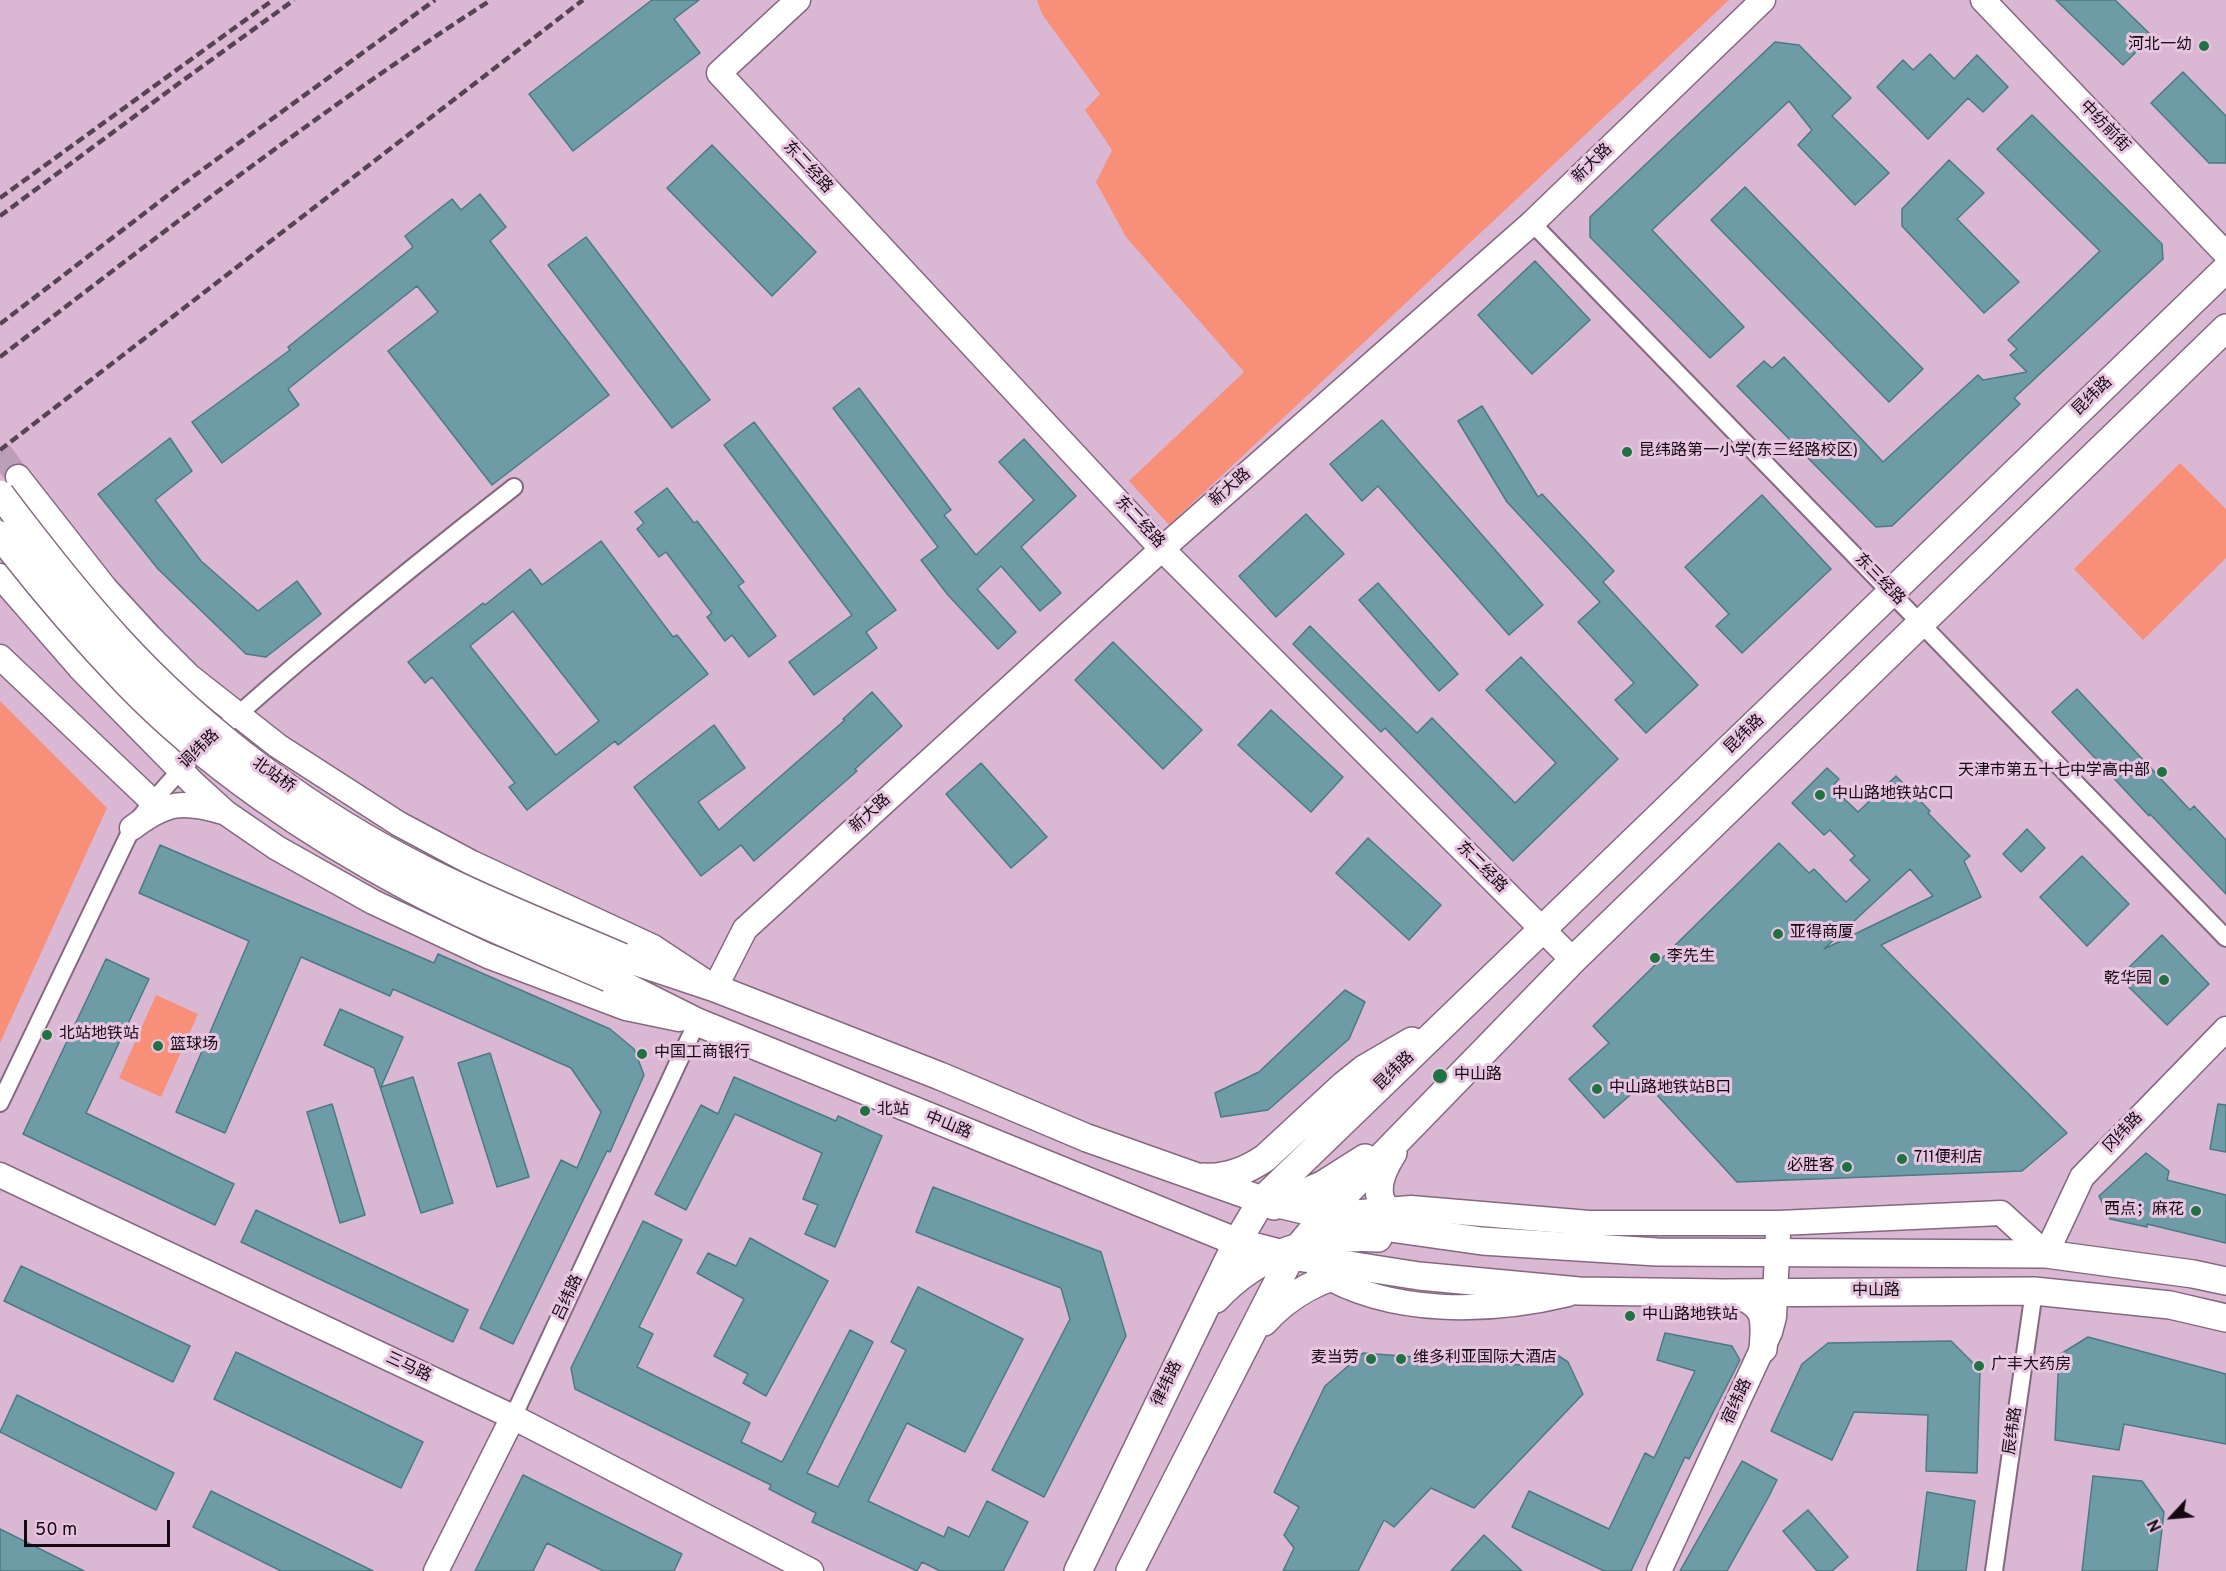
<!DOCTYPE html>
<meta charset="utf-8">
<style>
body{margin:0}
#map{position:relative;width:2226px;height:1571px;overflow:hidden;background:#dab8d3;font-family:Overpass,sans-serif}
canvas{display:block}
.north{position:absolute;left:2142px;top:1487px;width:60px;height:60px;-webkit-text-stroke:4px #e7c5e0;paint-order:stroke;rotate:244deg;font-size:16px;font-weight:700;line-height:24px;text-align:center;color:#140912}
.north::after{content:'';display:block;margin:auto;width:21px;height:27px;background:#140912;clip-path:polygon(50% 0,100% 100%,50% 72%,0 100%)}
.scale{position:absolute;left:24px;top:1520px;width:146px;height:27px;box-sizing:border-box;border:3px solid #140912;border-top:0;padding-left:8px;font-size:18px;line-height:21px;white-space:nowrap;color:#140912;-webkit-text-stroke:4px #e7c5e0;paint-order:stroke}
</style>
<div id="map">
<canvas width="2226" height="1571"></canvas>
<div class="north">N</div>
<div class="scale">50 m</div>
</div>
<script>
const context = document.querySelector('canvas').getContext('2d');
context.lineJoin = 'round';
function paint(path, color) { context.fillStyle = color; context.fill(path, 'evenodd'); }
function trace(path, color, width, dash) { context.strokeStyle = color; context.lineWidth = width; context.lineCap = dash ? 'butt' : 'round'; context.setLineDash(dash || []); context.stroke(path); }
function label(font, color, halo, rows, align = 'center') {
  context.font = font + ' Overpass,"Noto Sans SC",sans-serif'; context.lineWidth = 6; context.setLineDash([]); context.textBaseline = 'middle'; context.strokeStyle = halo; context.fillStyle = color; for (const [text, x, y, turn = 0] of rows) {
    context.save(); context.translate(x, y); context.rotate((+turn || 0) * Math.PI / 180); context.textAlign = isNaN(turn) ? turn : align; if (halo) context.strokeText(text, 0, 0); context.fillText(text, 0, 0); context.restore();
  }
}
paint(new Path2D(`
 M1037,0H1729L1169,525L1129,481L1244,372L1126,237L1096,182L1112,150L1085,110L1100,94L1042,14Z
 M2180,463L2226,509V558L2143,640L2074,569Z
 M0,701L107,808L0,1043Z
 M156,995L198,1014L161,1097L119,1078Z`), '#f88f78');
const building = new Path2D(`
 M652,0H699L674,19L700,53L573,151L529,94Z
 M2056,0H2115L2152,36L2123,65Z
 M1775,42L1799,45L1851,98L1832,116L1889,173L1855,205L1798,145L1812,130L1789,101L1652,230L1744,327L1710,358L1590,237V217Z
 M1930,54L1954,79L1977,55L2008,87L1983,112L1968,98L1928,139L1877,87L1903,60L1913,70Z
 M2183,72L2226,116V163H2209L2151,103Z
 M2032,115L2162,244L2163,259L2014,398L2020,404L1892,526L1876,527L1737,386L1764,361L1772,368L1784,357L1883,462L1978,375L1983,380L2027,372L2010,355L2017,349L2008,340L2100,251L1997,149Z
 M712,145L816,252L772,296L667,188Z
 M1949,160L1984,193L1957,219L2019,282L1984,313L1902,226V209Z
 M1745,187L1923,369L1889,402L1711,220Z
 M480,194L506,227L490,241L609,395L492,485L388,351L438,312L417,286L288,389L299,405L222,463L192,422L290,350L288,347L413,247L405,236L452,199L461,210Z
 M586,237L710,400L672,428L548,265Z
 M1535,261L1590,320L1532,374L1478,315Z
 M859,388L951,510L944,515L976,555L1034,500L999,462L1024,439L1076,496L1021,547L1061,593L1040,611L1001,566L977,589L1016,632L998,649L948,595L921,560L938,547L833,408Z
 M1482,406L1538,497L1542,494L1614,571L1603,582L1698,685L1646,733L1615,700L1634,683L1578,622L1600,602L1507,502L1458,421Z
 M1382,420L1543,605L1509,635L1378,486L1362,501L1330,464Z
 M754,422L896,610L866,632L877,648L814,695L789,662L852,615L724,445Z
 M170,438L192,471L155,500L201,561L258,611L297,581L321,614L266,657L246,654L158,569L98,494Z
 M667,488L694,523L697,521L744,582L738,586L776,636L749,657L732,635L725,641L707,617L712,613L666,552L659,557L637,529L644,523L635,512Z
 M1762,495L1831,569L1742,653L1716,626L1729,614L1685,567Z
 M1306,514L1344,554L1276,617L1239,576Z
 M601,541L673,637L677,635L708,674L618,745L615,741L527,810L509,787L515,783L432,677L425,683L408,662L483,603L485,605L530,569L542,585ZM513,611L599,721L556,755L470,646Z
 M1378,583L1458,674L1439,691L1359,600Z
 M1310,626L1417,733L1432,718L1515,803L1556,763L1486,690L1521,657L1618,759L1513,861L1385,728L1381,732L1293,644Z
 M1113,642L1202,730L1163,769L1075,680Z
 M2077,689L2190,810L2194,806L2226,840V894L2150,814L2149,816L2052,712Z
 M872,692L902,726L855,769L857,771L754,861L741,845L701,876L634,787L714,725L745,768L698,802L719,830L845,720L843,719Z
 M1271,710L1343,777L1311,812L1238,745Z
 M981,763L1047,837L1011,868L946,794Z
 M1827,768L1839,779L1832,787L1858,812L1896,776L1930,811L1928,813L1970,856L1964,861L1981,897L1881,945L2067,1133L2022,1171L1737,1182L1645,1082L1604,1118L1569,1079L1609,1043L1593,1026L1779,843L1809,873L1814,869L1846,902L1870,880L1850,860L1855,856L1830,830L1824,835L1792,803ZM1910,869L1933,896L1824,949Z
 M2027,829L2045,848L2021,872L2003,854Z
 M1368,838L1441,905L1409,940L1336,873Z
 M160,845L434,963L438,954L610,1029L634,1049L644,1075L610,1152L607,1151L513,1344L480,1328L561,1160L577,1168L601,1112L571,1068L393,989L390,996L301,957L225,1133L176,1112L249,941L139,893Z
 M2082,856L2129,904L2087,946L2040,897Z
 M2162,935L2209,984L2167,1025L2119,977Z
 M106,959L149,979L86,1113L234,1184L215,1225L23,1134Z
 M1345,990L1365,1002L1349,1039L1268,1110L1221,1117L1215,1093L1259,1072Z
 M340,1009L403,1037L381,1087L413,1077L453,1203L421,1213L374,1068L324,1045Z
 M490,1053L529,1177L497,1187L458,1063Z
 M734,1077L836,1121L838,1116L882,1136L835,1247L805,1234L818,1205L803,1199L822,1153L735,1114L686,1210L655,1194L701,1105L718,1114Z
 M332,1104L365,1215L340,1223L307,1112Z
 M2218,1104L2226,1105V1152L2210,1149Z
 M2146,1153L2169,1171L2167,1180L2226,1195V1243L2147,1224V1227L2110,1219L2099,1196Z
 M933,1187L1101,1252L1126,1336L1044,1497L992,1470L1070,1319L1061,1288L916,1232Z
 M256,1210L468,1310L453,1342L241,1242Z
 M643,1221L682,1240L639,1327L653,1334L637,1367L750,1423L741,1442L782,1462L850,1330L873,1342L807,1473L838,1487L906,1350L891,1342L918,1287L1023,1339L965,1452L907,1423L868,1501L944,1537L948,1527L969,1537L987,1501L1028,1522L1003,1571H940L922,1562L917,1571L812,1522L816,1513L769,1489L771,1485L575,1389L571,1368Z
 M750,1238L828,1281L766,1396L743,1383L748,1374L714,1356L744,1299L697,1273L708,1253L736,1266Z
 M21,1266L190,1346L173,1382L4,1301Z
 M1665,1333L1732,1346L1740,1360L1689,1459L1685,1457L1631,1571H1604L1512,1527L1529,1491L1609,1529L1645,1453L1654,1458L1695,1371L1657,1360Z
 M2088,1337L2226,1374V1444L2124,1424L2119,1450L2055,1440L2059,1355Z
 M1951,1341L1980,1370L1977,1473L1926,1471L1928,1415L1854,1412L1832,1460L1771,1431L1802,1364L1828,1343Z
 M1551,1351L1568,1362L1583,1394L1474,1508L1431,1488L1394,1527L1384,1520L1358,1571H1283L1294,1548L1284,1535L1299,1507L1274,1492L1325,1386L1363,1353L1519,1365L1534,1354Z
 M236,1352L423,1442L401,1488L214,1399Z
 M17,1395L174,1473L156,1510L0,1432Z
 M1742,1461L1777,1480L1768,1498L1727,1571H1680Z
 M523,1475L682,1554L674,1571H603L547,1543L533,1571H475Z
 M2093,1476L2142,1481L2164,1512L2157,1571H2082Z
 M211,1491L373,1571H281L193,1527Z
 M1927,1492L1975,1501L1966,1571H1917Z
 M1808,1510L1848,1557L1832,1571H1817L1783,1531Z
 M0,1529L84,1571H0Z
 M1484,1535L1501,1551L1522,1571H1451Z`);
paint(building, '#6d9ca7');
trace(building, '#4b7a84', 1.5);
trace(new Path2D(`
 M0,452L18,477`), '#bc9eb6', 24, [24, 12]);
const street = new Path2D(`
 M1532,223L2226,938
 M0,1103L132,828C180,763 241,711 302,659C372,600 442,543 514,487
 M513,1417L697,1022
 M1994,1571L2034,1291`);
const secondary = new Path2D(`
 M798,0L719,73L1162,549L1573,960
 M1983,0L2226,254
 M18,477L105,588L150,637L189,676L278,746L399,824L472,863L653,947L715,988L745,929L1162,549L1532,223L1763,0
 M0,576L80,668L193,783L226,813L277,848L373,902L488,956L626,1008L679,1019
 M0,657L152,801
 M132,828C166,802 182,800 223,812
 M0,1175L513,1417L811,1571
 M1336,1214L1411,1208L1589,1223H1779L2001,1213L2046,1254L2082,1177L2226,1029
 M1319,1272C1391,1316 1489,1313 1568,1294
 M436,1571L513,1417
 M1659,1571L1770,1332L1774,1317L1778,1233`);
const primary = new Path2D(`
 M622,957L715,988L940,1076L1087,1138L1262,1200L1362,1224L1482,1241L1657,1252L2046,1254L2193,1274L2226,1281
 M609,978L697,1022L1237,1242L1291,1256L1419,1276L1579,1291L1724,1293L2034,1291L2170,1305L2226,1318
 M1393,1153C1370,1189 1375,1211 1414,1228
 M1203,1177C1226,1179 1246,1171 1265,1158L1344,1085L1364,1069L1412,1041
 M1274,1206L1324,1184L1365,1158
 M1732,1293C1766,1304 1766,1316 1763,1349
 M1216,1299C1258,1253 1317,1234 1378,1238
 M1264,1322C1289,1294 1323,1276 1360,1270
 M1078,1571L1237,1242L1262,1200L2226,269
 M1130,1571L1291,1256L1325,1215L1573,960L2226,328`);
trace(street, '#866780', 20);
trace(secondary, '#866780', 27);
trace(primary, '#866780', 30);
trace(street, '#fff', 16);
trace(secondary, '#fff', 24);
trace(primary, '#fff', 27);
trace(new Path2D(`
 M0,198L273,0
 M0,216L178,84L294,0
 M0,324L176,189L435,0
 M0,357C161,234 321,109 491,0
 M0,450L583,0`), '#574453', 4.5, [9, 4.5]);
const primaryBridge = new Path2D(`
 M0,494C37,543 75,592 117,638C203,732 312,814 427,871C490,903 557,929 622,957
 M0,535C40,587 82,636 127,683C205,764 311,836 410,888C474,922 542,949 609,978`);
trace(primaryBridge, '#866780', 30, []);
trace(primaryBridge, '#fff', 27);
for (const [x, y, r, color] of [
 [2204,46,6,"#217243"],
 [1627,452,6,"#217243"],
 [2162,772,6,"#217243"],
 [1820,795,6,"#217243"],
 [1778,934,6,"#217243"],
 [1655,958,6,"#217243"],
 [2164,980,6,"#217243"],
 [47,1035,6,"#217243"],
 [158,1046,6,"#217243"],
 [642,1054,6,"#217243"],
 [1440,1076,8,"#217243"],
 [1597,1089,6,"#217243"],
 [865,1111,6,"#217243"],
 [1902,1159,6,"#217243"],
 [1847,1167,6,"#217243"],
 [2196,1211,6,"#217243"],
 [1630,1316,6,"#217243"],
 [1371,1359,6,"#217243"],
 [1401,1359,6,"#217243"],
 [1979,1366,6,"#217243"]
]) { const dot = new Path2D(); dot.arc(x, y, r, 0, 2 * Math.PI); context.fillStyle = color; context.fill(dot); trace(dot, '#e7c5e0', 2); }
label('16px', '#140912', '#e7c5e0', [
 ["河北一幼",2192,46,"right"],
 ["昆纬路第一小学(东三经路校区)",1639,452],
 ["天津市第五十七中学高中部",2150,772,"right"],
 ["中山路地铁站C口",1832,795],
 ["亚得商厦",1790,934],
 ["李先生",1667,958],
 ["乾华园",2152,980,"right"],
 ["北站地铁站",59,1035],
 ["篮球场",170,1046],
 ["中国工商银行",654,1054],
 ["中山路",1454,1076],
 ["中山路地铁站B口",1609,1089],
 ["北站",877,1111],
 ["711便利店",1914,1159],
 ["必胜客",1835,1167,"right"],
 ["西点；麻花",2184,1211,"right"],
 ["中山路地铁站",1642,1316],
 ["麦当劳",1359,1359,"right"],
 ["维多利亚国际大酒店",1413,1359],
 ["广丰大药房",1991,1366]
], 'left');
label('16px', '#140912', '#e7c5e0', [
 ["中纺前街",2104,127,46],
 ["新大路",1593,164,-44],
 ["东二经路",807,168,47],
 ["昆纬路",2093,397,-44],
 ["新大路",1231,488,-41],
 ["东二经路",1139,523,47],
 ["东三经路",1879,580,46],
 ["昆纬路",1745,735,-44],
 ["调纬路",200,750,-44],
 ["北站桥",273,776,35],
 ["新大路",871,814,-42],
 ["东二经路",1481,868,45],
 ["昆纬路",1395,1072,-44],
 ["中山路",948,1126,22],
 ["冈纬路",2124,1133,-46],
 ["中山路",1876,1292],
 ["吕纬路",569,1298,-65],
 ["三马路",408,1368,25],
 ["律纬路",1168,1384,-64],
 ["宿纬路",1738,1402,-65],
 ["辰纬路",2014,1431,-82]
]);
</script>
